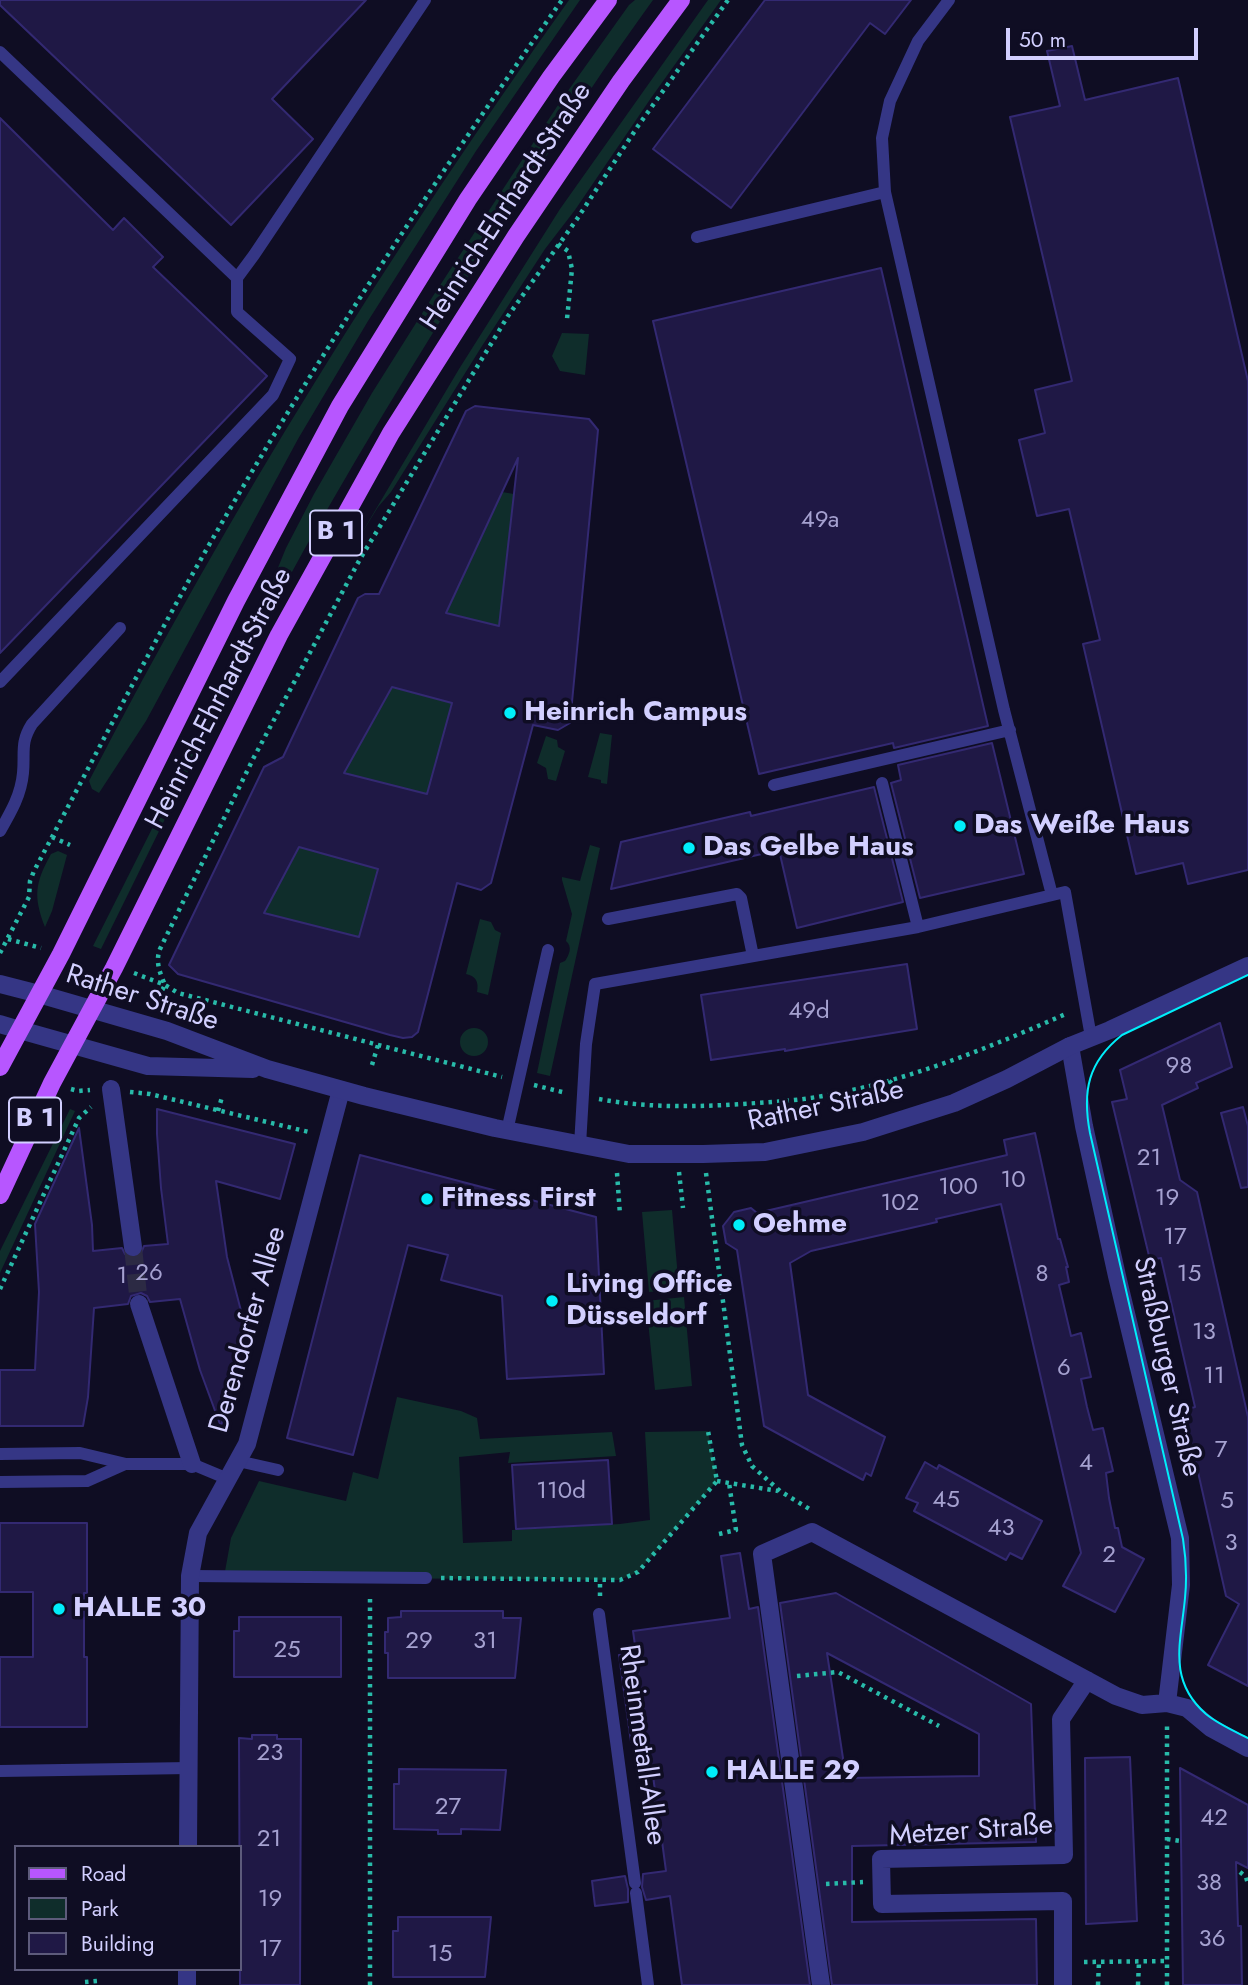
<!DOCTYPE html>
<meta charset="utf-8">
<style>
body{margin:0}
#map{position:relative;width:1248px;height:1985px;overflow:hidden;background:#0f0d23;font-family:Jost,sans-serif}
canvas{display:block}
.legend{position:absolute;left:14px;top:1845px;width:228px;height:126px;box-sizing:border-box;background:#0f0d23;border:2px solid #5d5b7b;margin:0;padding:9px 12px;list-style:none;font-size:21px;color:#d2cfff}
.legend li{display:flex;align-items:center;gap:14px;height:35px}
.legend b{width:35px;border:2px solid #5d5b7b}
.scale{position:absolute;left:1006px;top:28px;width:192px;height:32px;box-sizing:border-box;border:4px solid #d2cfff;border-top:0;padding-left:9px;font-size:21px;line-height:24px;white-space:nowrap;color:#d2cfff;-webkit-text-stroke:5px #0f0d23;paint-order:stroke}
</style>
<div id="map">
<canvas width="1248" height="1985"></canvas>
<ul class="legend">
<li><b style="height:9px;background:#b756ff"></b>Road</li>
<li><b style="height:19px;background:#0f2d2b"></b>Park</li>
<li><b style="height:19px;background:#1f1845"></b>Building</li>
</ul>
<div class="scale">50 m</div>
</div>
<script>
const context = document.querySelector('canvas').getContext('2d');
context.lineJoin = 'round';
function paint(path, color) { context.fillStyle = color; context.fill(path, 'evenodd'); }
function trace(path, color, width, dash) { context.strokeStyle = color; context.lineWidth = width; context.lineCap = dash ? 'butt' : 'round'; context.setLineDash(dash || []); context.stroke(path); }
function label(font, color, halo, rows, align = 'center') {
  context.font = font + ' Jost,sans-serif'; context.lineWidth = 7; context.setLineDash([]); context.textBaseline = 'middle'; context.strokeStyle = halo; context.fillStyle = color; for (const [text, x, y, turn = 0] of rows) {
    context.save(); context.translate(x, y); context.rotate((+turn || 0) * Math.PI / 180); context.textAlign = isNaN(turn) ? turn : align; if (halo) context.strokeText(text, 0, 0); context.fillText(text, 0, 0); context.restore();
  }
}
paint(new Path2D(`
 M569,0H580L476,151L368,321L298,439L146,721L99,793L92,789L89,781C230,509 391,249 569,0Z
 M635,0H653C608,62 565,127 523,192C446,309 373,428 304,550C231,681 167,816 101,949L93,946L255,624L286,548L314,494L372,393L433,296L560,102L629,5Z
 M708,0H721L651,98L575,210L545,249L482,346L391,492L378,507L357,541L459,369L560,209Z
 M562,333L589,334L585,375L560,371L552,356Z
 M502,492L514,494L499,626L446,613Z
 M392,687L452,703L427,794L344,773Z
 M600,733L612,735L607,784L601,783V780L588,777Z
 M546,736L557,740L558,747L565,751L556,781L548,779L546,768L537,763Z
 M590,845L600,848L550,1076L537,1073L560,963L565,961C569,955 573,947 566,941L572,914L562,880V877L580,881Z
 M299,847L378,869L359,937L264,913Z
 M58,851L67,855L52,911L45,927C33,896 35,883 51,854Z
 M480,919L491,922L495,930L501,933L488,995L477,992C479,982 476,976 466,974Z
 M460 1042a14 14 0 1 1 28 0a14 14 0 1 1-28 0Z
 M70,1109L75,1111L0,1273V1251Z
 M672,1210L679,1289L649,1292L642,1212Z
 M684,1297L692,1386L655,1390L646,1301Z
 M397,1397L461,1411L477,1418L480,1439L612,1432L616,1456L508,1463L510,1452L459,1457L463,1543L512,1541V1530L620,1524L650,1520L645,1432L708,1431L717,1481L638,1572L620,1580L224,1577L231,1538L259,1481L346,1501L353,1472L378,1479Z`), '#0f2d2b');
const building = new Path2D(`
 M0,0H366L272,99L313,139L231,225L0,5Z
 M765,0H911L885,34L870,23L731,208L653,149Z
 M1072,46L1085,100L1178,78L1248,381V870L1188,884L1183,863L1136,874L1083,644L1100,640L1069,509L1037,516L1019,440L1045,433L1035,390L1072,381L1010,117L1060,106L1047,51Z
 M0,118L113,230L124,218L163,257L153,267L267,376L0,653Z
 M881,268L988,726L894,748L893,743L759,774L653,321Z
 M475,406L589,419L598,430L570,723L558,730L533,725L491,883L481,890L457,883L418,1032L412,1037L403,1038L390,1035L178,974L169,965L264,767L283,757L358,598L365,594H379L466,411ZM518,458L499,626L446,613ZM392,687L452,703L427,794L344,773ZM299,847L378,869L359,937L264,913Z
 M992,743L1024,874L920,898L891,783L901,780L898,765Z
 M874,787L903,902L797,928L779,850L611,889L621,842L750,812L751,816Z
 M907,964L917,1029L814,1046L785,1051V1049L711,1060L701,995Z
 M1220,1023L1232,1067L1196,1083L1198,1088L1162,1105L1180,1180L1197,1192L1248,1417V1686L1208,1665L1239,1604L1226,1596L1184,1410L1195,1407L1161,1258L1150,1260L1112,1102L1127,1099L1120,1070Z
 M1243,1107L1248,1126V1187L1241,1188L1221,1113Z
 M157,1109L295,1144L280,1199L216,1181L227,1257L246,1330L221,1427L200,1370L180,1299L150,1302L147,1296L141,1293L131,1296L128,1304L94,1308L88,1397L83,1426H0V1370H35L39,1292L35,1224L79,1128L92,1225L93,1251L122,1248L125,1254L134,1258L140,1255L144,1246L168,1244L161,1188L157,1134Z
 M1035,1133L1058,1239H1060L1068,1267H1066L1069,1282L1059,1285L1071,1336L1081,1333L1091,1377L1081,1379L1087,1407L1093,1430L1103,1428L1113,1471L1106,1473L1109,1498L1115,1528H1118L1122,1547L1144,1559L1115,1612L1063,1586L1081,1553L1001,1204L936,1219L937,1222L811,1251L790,1263L808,1395L885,1437L871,1476L866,1473L863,1480L764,1426L737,1250L726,1243L723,1226L734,1212L751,1208L757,1213L1007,1155L1004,1140Z
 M360,1155L596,1217L604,1374L507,1379L502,1296L441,1280L448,1255L408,1245L353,1455L287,1438Z
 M608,1460L612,1524L516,1529L512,1465Z
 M925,1462L937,1469L939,1465L1042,1521L1022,1559L1010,1553L1006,1560L914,1511L918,1503L906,1498Z
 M0,1523H87V1593H84V1657H87V1727H0V1657H33V1592H0Z
 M740,1553L749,1609L758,1607L810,1985H682L670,1896L646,1900L642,1887L643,1874L666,1871L660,1826L650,1817L649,1813L650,1807L656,1798L648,1739L631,1742L619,1655L636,1652L633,1631L730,1618L721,1556Z
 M836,1593L1031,1704L1036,1842L852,1846V1922L1036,1919L1037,1985H832L780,1603ZM827,1653L979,1734V1776L846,1778Z
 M401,1611H503V1618H521L515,1678H388V1653H385V1632H388V1618L401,1617Z
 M239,1617H341V1677H234V1631H239Z
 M252,1735H277V1739H301L300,1985H240L239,1738L252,1739Z
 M1130,1757L1137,1921L1086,1924L1085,1758Z
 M1180,1768L1248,1805V1868L1236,1862L1238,1926H1241L1242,1985H1183Z
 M399,1769L506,1770L500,1830L461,1829V1834H438V1830L394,1829V1784H399Z
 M625,1876L628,1889V1902L595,1906L592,1881Z
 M398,1917H491L485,1977H393V1931H398Z`);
paint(building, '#1f1845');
trace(building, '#332972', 2);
trace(new Path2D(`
 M133,1247L139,1304`), '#2c2a44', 18, [18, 9]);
trace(new Path2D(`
 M558,244L568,251L572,269L567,319
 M52,837L70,845
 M8,939L41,948
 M0,953L29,897L30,881L34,871C85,775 135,678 188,582C301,381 429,188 562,0
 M134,973L165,985L178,993L502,1077
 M154,1005L165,985C160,973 155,962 160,949L253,759L360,559L508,316L577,219L638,126L728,0
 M372,1065L378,1045
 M889,1081L905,1094L907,1093
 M534,1085L566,1093
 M71,1089L78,1091L90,1090
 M130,1092L150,1094L309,1132
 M599,1099C641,1107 684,1107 726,1105C755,1103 783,1102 811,1098C901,1084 986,1049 1068,1013
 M218,1111L222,1097
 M679,1172L683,1208
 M617,1173L620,1215
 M706,1173L742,1445L752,1466L780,1491L811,1510
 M0,1289L79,1118L91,1107
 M717,1481L778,1491
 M719,1534L736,1530L729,1483
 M441,1578L620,1580L638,1572L717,1481L708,1431
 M600,1596V1580
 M797,1676L838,1672L939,1726
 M1167,1839L1181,1841
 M1240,1872L1246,1877L1248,1884
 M826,1884L863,1882
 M1084,1962L1167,1961
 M85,1982L97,1981
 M370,1985V1594
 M1098,1985L1099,1962
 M1138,1985L1139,1962
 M1167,1985V1725`), '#28baa9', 4.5, [3.5, 5]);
trace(new Path2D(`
 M949,0L918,41L890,101L882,138L885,192L1004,710L1052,895
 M0,52L237,278L254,255L425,0
 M697,237L885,192
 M0,682L273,395L290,359L237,312V278
 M882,783L918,927
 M774,785L1010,730
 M0,831C11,812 21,795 23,773C25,752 20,743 32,724L120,628
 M608,919L737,894L741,898L753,956
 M507,1131L548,950
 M580,1145L586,1044L595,984L918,927L1065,892L1091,1037
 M0,1454L80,1453L126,1464H192L228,1479
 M238,1461L278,1470
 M0,1482L87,1481L125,1464
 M190,1576L426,1578
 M599,1614L635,1883
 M0,1771L189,1768
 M636,1893L648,1985`), '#353685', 12);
trace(new Path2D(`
 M111,1089L133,1247
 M139,1304L192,1464`), '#353685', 18);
trace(new Path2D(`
 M0,984L39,994
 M0,1024L20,1030
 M1070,1046L1084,1126L1117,1276L1180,1538L1181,1585L1167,1703
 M188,1847L190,1576L198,1533L247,1444L341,1090
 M187,1985V1969
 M821,1985L762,1554L812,1532L1116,1696L1142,1705L1167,1703L1187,1708L1211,1728L1248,1748
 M1063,1985V1901L882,1904L881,1859L1064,1855L1061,1719L1087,1680`), '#353685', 18);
trace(new Path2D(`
 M39,994L167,1031L267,1069L364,1096L495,1128L629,1154H703L765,1152L863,1132L954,1103L1007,1079L1070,1046L1110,1030L1248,966
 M20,1030L148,1066L253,1069`), '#353685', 18);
trace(new Path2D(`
 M0,1067L61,954L236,601L340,406L468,199L551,77L608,0
 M0,1195L52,1083L114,968L279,635L391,433L516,236L621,81L681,0`), '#b756ff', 18);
trace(new Path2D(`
 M1248,975L1122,1035C1088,1062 1082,1091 1090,1133L1183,1539C1186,1558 1187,1578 1185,1598C1181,1642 1167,1680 1206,1714C1218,1724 1234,1731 1248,1738`), '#00eefa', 2);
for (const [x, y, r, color] of [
 [510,713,7,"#00eefa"],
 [960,826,7,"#00eefa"],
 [689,848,7,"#00eefa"],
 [427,1199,7,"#00eefa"],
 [739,1225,7,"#00eefa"],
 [552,1301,7,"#00eefa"],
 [59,1609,7,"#00eefa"],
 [712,1772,7,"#00eefa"]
]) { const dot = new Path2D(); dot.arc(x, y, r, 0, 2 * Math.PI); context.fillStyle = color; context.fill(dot); trace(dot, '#0f0d23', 2.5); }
label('24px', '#a5a1d0', null, [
 ["49a",820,521],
 ["49d",809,1012],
 ["98",1179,1067],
 ["21",1149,1159],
 ["10",1013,1181],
 ["100",958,1188],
 ["19",1167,1199],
 ["102",900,1204],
 ["17",1175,1238],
 ["26",149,1274],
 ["8",1042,1275],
 ["15",1189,1275],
 ["1",122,1277],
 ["13",1204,1333],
 ["6",1064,1369],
 ["11",1214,1377],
 ["7",1221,1451],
 ["4",1086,1464],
 ["110d",561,1492],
 ["45",946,1501],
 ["5",1227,1502],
 ["43",1001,1529],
 ["3",1231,1544],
 ["2",1109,1556],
 ["29",419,1642],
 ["31",485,1642],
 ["25",287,1651],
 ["23",270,1754],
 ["27",448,1808],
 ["42",1214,1819],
 ["21",269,1840],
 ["38",1209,1884],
 ["19",270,1900],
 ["36",1212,1940],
 ["17",270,1950],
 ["15",440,1955]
]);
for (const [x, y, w] of [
 [336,533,52],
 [35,1120,52]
]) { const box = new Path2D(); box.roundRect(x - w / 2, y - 22.5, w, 45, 5); context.fillStyle = '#0f0d23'; context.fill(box); trace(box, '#d2cfff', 2); }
label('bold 26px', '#d2cfff', null, [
 ["B 1",336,533],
 ["B 1",35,1120]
]);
label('28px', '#d2cfff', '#0f0d23', [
 ["Heinrich-Ehrhardt-Straße",507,207,-57],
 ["Heinrich-Ehrhardt-Straße",220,699,-63],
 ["Rather Straße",142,999,18],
 ["Rather Straße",826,1107,-12],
 ["Derendorfer Allee",249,1330,-74],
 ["Straßburger Straße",1166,1367,77],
 ["Rheinmetall-Allee",641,1745,82],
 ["Metzer Straße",971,1832,-4]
]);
label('bold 28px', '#d2cfff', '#0f0d23', [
 ["Heinrich Campus",524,713],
 ["Das Weiße Haus",974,826],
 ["Das Gelbe Haus",703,848],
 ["Fitness First",441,1199],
 ["Oehme",753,1225],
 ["Living Office",566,1285],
 ["Düsseldorf",566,1317],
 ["HALLE 30",73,1609],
 ["HALLE 29",726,1772]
], 'left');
</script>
